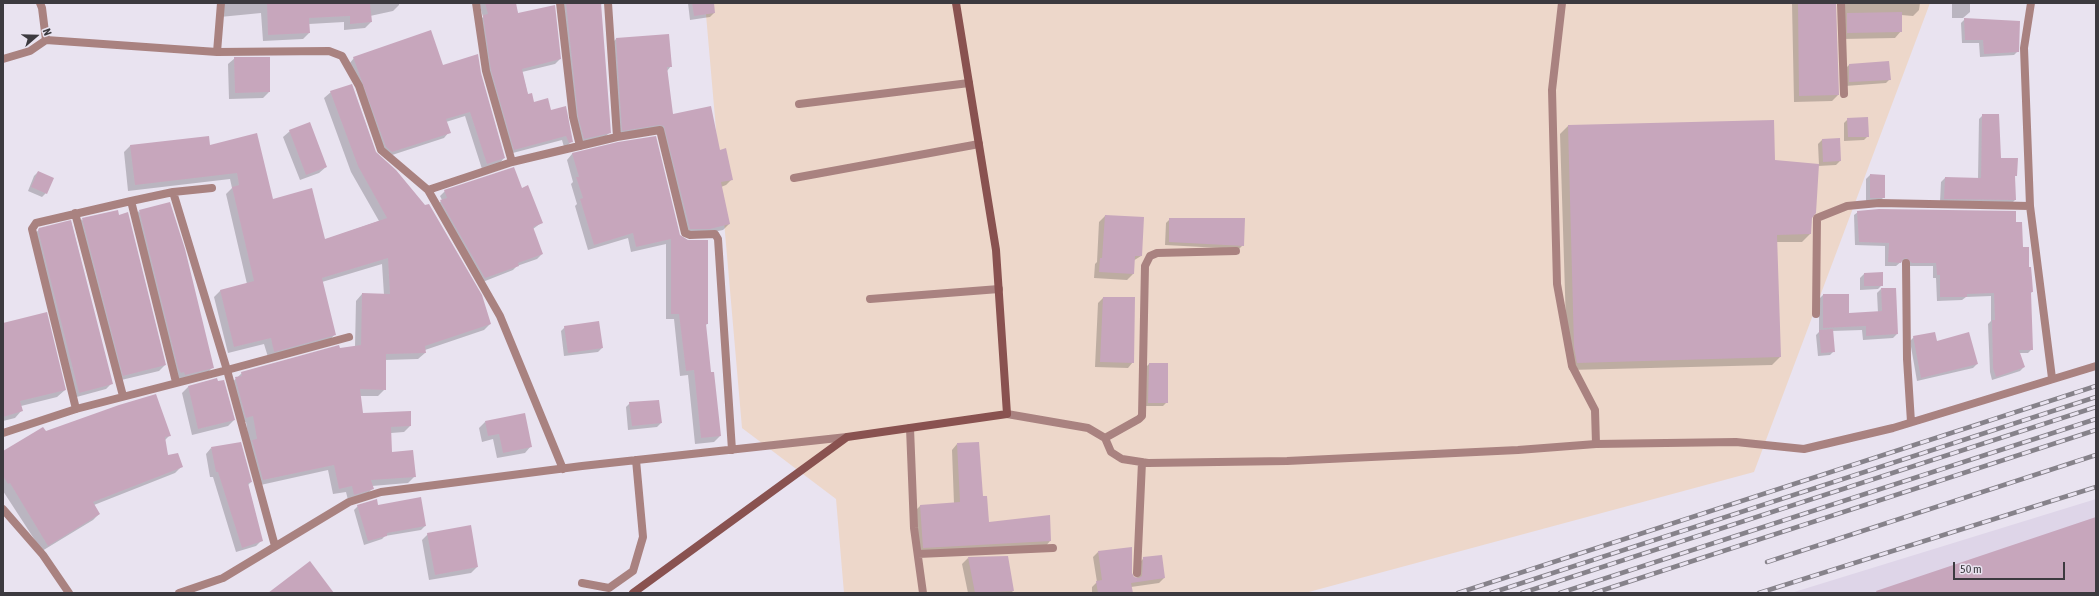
<!DOCTYPE html>
<style>
body{margin:0}
#map{position:relative;width:2099px;height:596px;overflow:hidden;background:#e9e3f0;font-family:"Asap Condensed",sans-serif}
canvas{display:block}
.frame{position:absolute;inset:0;border:4px solid #3c3a3f;pointer-events:none}
.north{position:absolute;left:16px;top:16px;width:40px;height:40px;-webkit-text-stroke:3px #e9e3f0;paint-order:stroke;rotate:70deg;font-size:11px;font-weight:700;line-height:16px;text-align:center;color:#3c3a3f}
.north::after{content:'';display:block;margin:auto;width:14px;height:18px;background:#3c3a3f;clip-path:polygon(50% 0,100% 100%,50% 72%,0 100%)}
.scale{position:absolute;left:1953px;top:562px;width:112px;height:18px;box-sizing:border-box;border:2px solid #3c3a3f;border-top:0;padding-left:5px;font-size:12px;line-height:14px;white-space:nowrap;color:#3c3a3f;-webkit-text-stroke:3px #e9e3f0;paint-order:stroke}
</style>
<div id="map">
<canvas width="2099" height="596"></canvas>
<div class="frame"></div>
<div class="north">N</div>
<div class="scale">50 m</div>
</div>
<script>
const context = document.querySelector('canvas').getContext('2d');
context.lineJoin = 'round';
function paint(path, color) { context.fillStyle = color; context.fill(path, 'evenodd'); }
function trace(path, color, width, dash) { context.strokeStyle = color; context.lineWidth = width; context.lineCap = dash ? 'butt' : 'round'; context.setLineDash(dash || []); context.stroke(path); }
paint(new Path2D(`
 M2096,499V593H1791Z`), '#ded5e8');
paint(new Path2D(`
 M705,3H1930L1754,472L1305,593H844L836,499L742,428Z`), '#edd7ca');
paint(new Path2D(`
 M219,3H399V5L393,11L370,16L371,22L365,28L344,30V22L309,24V33L303,39L263,41L261,13L220,17Z
 M479,3H515L518,14L560,59L555,64L522,72L528,95L534,103L550,111L572,141L567,146L564,147L562,140L509,154L487,75L479,21L483,17Z
 M559,3H602L600,7L610,132L605,137L579,143Z
 M688,3H713L714,13L710,17L690,20Z
 M1792,3H1920L1919,10L1913,16L1901,15V31L1895,38L1842,39L1841,9L1837,4H1835L1838,95L1832,101L1794,102Z
 M1952,3H1970V12L1963,18H1952Z
 M1965,19L2018,51L2014,55L1980,57L1979,43H1962L1961,23Z
 M616,39L671,66L667,71L672,115L719,151L732,179L726,185L721,187L729,224L723,230L703,234L684,235L658,132L616,136L610,45Z
 M235,58H269V92L263,98L229,99L228,64Z
 M354,58L442,66L480,73L504,158L499,164L482,169L465,116L446,122L449,132L444,138L386,157L349,64Z
 M1888,62L1890,79L1886,83L1845,86V69L1849,65Z
 M331,92L375,153L490,324L484,330L425,350V353L418,359L385,360V389L378,396H360L362,414L410,426L404,432L391,433V453L415,476L408,483L372,486L373,488L366,495L348,500L346,492L333,494L328,470L256,486L246,422L239,424L229,385L242,373L339,349L355,347L356,301L362,294L384,295L382,264L322,282L335,334L329,341L268,357L264,344L228,353L214,297L220,291L247,284L226,194L232,188L230,179L128,191L124,152L130,146H209L272,200L324,240L379,221L351,172L324,98Z
 M1983,115L2000,159L2016,175L2014,177L2015,200L2011,204L1940,202L1941,182L1945,178L1978,179L1979,119Z
 M1848,119L1868,136L1864,140L1844,141V123Z
 M1568,126L1774,161L1819,165L1818,144L1822,140L1839,139L1840,161L1836,165L1818,166L1810,218V234L1802,242H1776L1780,357L1772,365L1569,370L1567,356L1560,134Z
 M290,131L326,167L319,173L300,180L283,137Z
 M618,143L679,235L707,324L705,326L710,373L720,436L714,442L695,444L688,375L680,376L674,319H666V244L631,252L628,238L588,250L575,206L577,204L571,184L573,182L567,160L572,154Z
 M38,172L46,193L42,197L28,191L34,176Z
 M1870,175L1884,197L1880,201L1866,202V179Z
 M521,189L541,223L533,229L542,254L537,259L517,266L513,270L480,283L436,206L442,200L440,196L445,191Z
 M139,211L213,367L207,373L179,381L133,217Z
 M1858,212L2015,223L2031,278L2032,292L2030,294L2032,349L2028,353H2019L2024,367L2020,371L1992,380L1990,372L1988,324L1991,321V296L1966,297L1962,300L1937,301L1936,278H1933V266H1908L1902,261L1896,266H1885V246L1855,245L1854,215Z
 M1105,216L1141,256L1133,261V274L1127,280L1094,278L1095,264L1097,262L1099,222Z
 M82,219L165,365L159,371L117,381L76,225Z
 M1170,219L1243,245L1239,249L1165,245L1166,223Z
 M71,222L112,383L106,389L73,398L33,235L40,229Z
 M1882,273V285L1878,289L1860,290V278L1864,274Z
 M1881,289L1897,334L1893,338L1863,340L1862,330L1832,331L1834,351L1830,355L1818,356L1816,335L1819,332V299L1823,295H1848V314L1878,313L1877,293Z
 M1103,298L1133,362L1128,368L1095,367L1098,303Z
 M3,324L65,390L57,397L21,406L22,410L15,418L3,421Z
 M565,327L602,348L598,352L564,356L561,331Z
 M1914,337L1936,342L1977,364L1973,368L1917,381L1910,341Z
 M1149,364H1167V402L1163,406H1144L1145,368Z
 M216,379L234,420L228,426L192,435L182,393L188,387Z
 M630,403L661,423L657,427L628,430L626,407Z
 M485,422L531,446L525,453L497,458L493,439L482,442L479,428Z
 M45,433L170,435L164,441L168,456L181,467L175,473L94,505L99,514L93,520L42,551L3,491V452Z
 M957,444L982,497L988,523L1050,541L1045,547L918,553L914,512L920,506L954,504L952,450Z
 M211,448L251,482L248,485L262,540L256,546L236,552L213,477H210L206,454Z
 M358,506H378L425,526L421,530L385,536L382,539L364,545L354,510Z
 M428,534L477,567L471,573L429,580L422,540Z
 M1098,552L1131,574L1136,580L1139,563L1144,558L1164,578L1159,583L1131,587L1132,593H1092V587L1097,582L1093,557Z
 M968,558L1013,591L1011,593H968L962,564Z`), '#0003');
paint(new Path2D(`
 M267,3H370L372,22L350,24V16L309,18L310,33L268,35Z
 M485,3H516L518,13L555,5L561,59L522,69L528,94L532,93L534,102L548,98L551,110L566,106L573,142L569,143L566,136L514,150L491,70L483,15L488,14Z
 M566,3H601L611,133L584,139L578,116Z
 M692,3H714L715,13L694,16Z
 M1798,3H1836L1839,95L1799,96Z
 M1902,12V32L1847,33V13Z
 M1964,18L2020,21L2019,52L1984,54L1983,40H1965Z
 M431,30L443,65L478,54L481,73L505,158L487,164L470,112L446,119L451,133L392,152L386,147L353,57Z
 M669,34L672,67H667L673,114L711,106L720,150L726,148L733,180L721,182L730,224L710,229H690L664,126L659,125L622,131L616,38Z
 M234,57H270V92L235,93Z
 M1889,61L1891,80L1849,82V64Z
 M352,84L376,152L396,170L425,205L429,204L482,295L491,324L425,346L426,353L386,354V390L360,389L363,413L411,411V426L391,427L392,452L413,450L416,477L371,480L374,489L354,495L352,486L339,489L334,465L263,480L252,440L257,439L253,416L246,418L235,377L242,376L241,372L339,345L340,348L361,345L362,293L390,294L388,258L322,278L336,335L274,352L271,338L234,347L220,290L254,281L232,187L239,185L237,173L135,185L130,145L209,136L210,145L257,133L273,199L312,188L325,239L387,218L358,166L330,91Z
 M1982,114H1999L2001,158H2018L2017,176H2015L2016,200L1944,199L1945,177L1981,178Z
 M1868,117L1869,137H1848L1847,118Z
 M1774,120L1775,160L1819,164L1816,213L1812,218L1811,234L1777,235L1781,357L1577,363L1574,347L1568,125Z
 M310,122L327,167L306,175L289,130Z
 M656,136L680,235L688,240H708V324H706L711,372H714L721,436L701,438L694,370L686,371L679,314H671V239L636,247L633,233L594,245L580,199L583,198L576,177H579L572,153L618,142Z
 M1840,138L1841,161L1823,162L1822,139Z
 M514,167L522,188L528,185L543,223L533,227L543,254L518,263L519,266L485,278L440,200L447,198L444,190Z
 M38,171L54,178L47,194L31,187Z
 M1870,174L1885,175V198H1870Z
 M170,202L185,249L214,368L185,375L184,372L181,373L178,368L139,210Z
 M1879,209L2016,211V222H2022L2023,247H2029V267H2031L2032,278L2033,292H2031L2033,350H2019L2025,367L1996,377L1993,368L1992,320H1995L1994,293L1967,294V297H1940V275H1937L1936,263H1912L1906,258L1903,259L1901,263L1888,262L1889,243L1859,242L1857,211Z
 M118,210L119,215L128,212L166,365L123,376L82,218Z
 M1105,215L1144,217L1142,256H1135L1134,274L1099,272L1100,258H1102Z
 M1169,218H1245L1244,246L1169,242Z
 M71,220L113,384L79,393L38,230L39,228Z
 M1883,272V286H1864V273Z
 M1881,288H1896L1898,334L1866,336V326L1823,328V294H1849V313L1882,311Z
 M1103,297H1135L1134,363L1100,362Z
 M47,312L66,390L20,401L23,411L3,417V323Z
 M599,321L603,348L568,353L564,326Z
 M1833,329L1835,352L1821,353L1819,330Z
 M1935,332L1937,341L1969,332L1978,364L1921,378L1913,336Z
 M1149,363H1168V403H1148Z
 M217,378L218,381L224,380L235,420L198,429L188,386Z
 M156,394L171,436L165,437L168,455L178,453L183,467L93,502L100,514L48,546L10,483L8,484L3,476V451L43,427L46,431L119,405Z
 M659,400L662,423L632,426L629,402Z
 M525,413L532,447L503,453L499,434L488,436L485,421Z
 M241,442L252,482L248,483L263,541L242,548L218,472H216L211,447Z
 M979,442L983,496H987L989,522L1050,515L1051,541L923,548L920,505L960,502L957,443Z
 M421,497L426,526L387,533V536L368,541L357,505L377,499L378,505Z
 M2096,517V593H1877L1876,591Z
 M471,525L478,567L435,575L427,533Z
 M1132,547V573L1134,577L1139,578L1142,576L1143,557L1162,555L1165,578L1131,583L1133,593H1098L1096,581L1102,580L1098,551Z
 M1008,556L1014,591L975,593L968,557Z
 M310,561L334,593H268Z`), '#c7a6bc');
trace(new Path2D(`
 M1562,3L1552,90L1557,284L1572,366L1595,410L1596,444`), '#a98280', 8);
trace(new Path2D(`
 M476,3L486,71L512,162
 M560,3L573,117L580,146
 M1841,3L1844,94
 M2031,3L2024,48L2030,206L2052,378
 M46,40L217,52L329,51L342,56L359,86L381,150L428,190L500,316L563,469
 M217,52L221,3
 M3,59L30,51L46,40L42,8L40,3
 M799,104L969,83
 M617,137L660,130L685,233L690,235L715,234L718,239L732,450
 M794,178L979,144
 M212,188L173,192L227,370L349,337
 M428,190L512,162L617,137L608,3
 M131,201L173,192
 M75,213L123,396
 M1906,263L1907,359L1911,422
 M870,299L999,289
 M1816,314L1817,218L1847,206L1879,203L2030,206
 M76,409L32,229L36,223L131,201L176,382
 M1007,414L1088,428L1105,438L1111,452L1122,459L1148,463L1287,461L1518,450L1596,444L1736,442L1804,449L1893,428L2096,366
 M910,428L914,528L923,593
 M3,433L76,409L227,370L275,546
 M1105,438L1139,419L1142,416L1145,266L1150,256L1157,253L1236,251
 M3,509L43,555L69,593
 M918,554L1053,548
 M1137,573L1142,462
 M582,583L609,588L633,571L643,537L636,460
 M179,593L223,578L349,502L381,492L582,466L847,437`), '#a98280', 8);
trace(new Path2D(`
 M633,593L847,437L1007,414L996,250L956,3`), '#895250', 8);
const rail = new Path2D(`
 M1767,562L2096,455
 M1458,593L2096,386
 M1491,593L2096,397
 M1522,593L2096,407
 M1560,593L2096,419
 M1594,593L2096,430
 M1759,593L2096,487`);
trace(rail, '#86828a', 4.5);
trace(rail, '#e9e3f0', 3, [9]);
</script>
